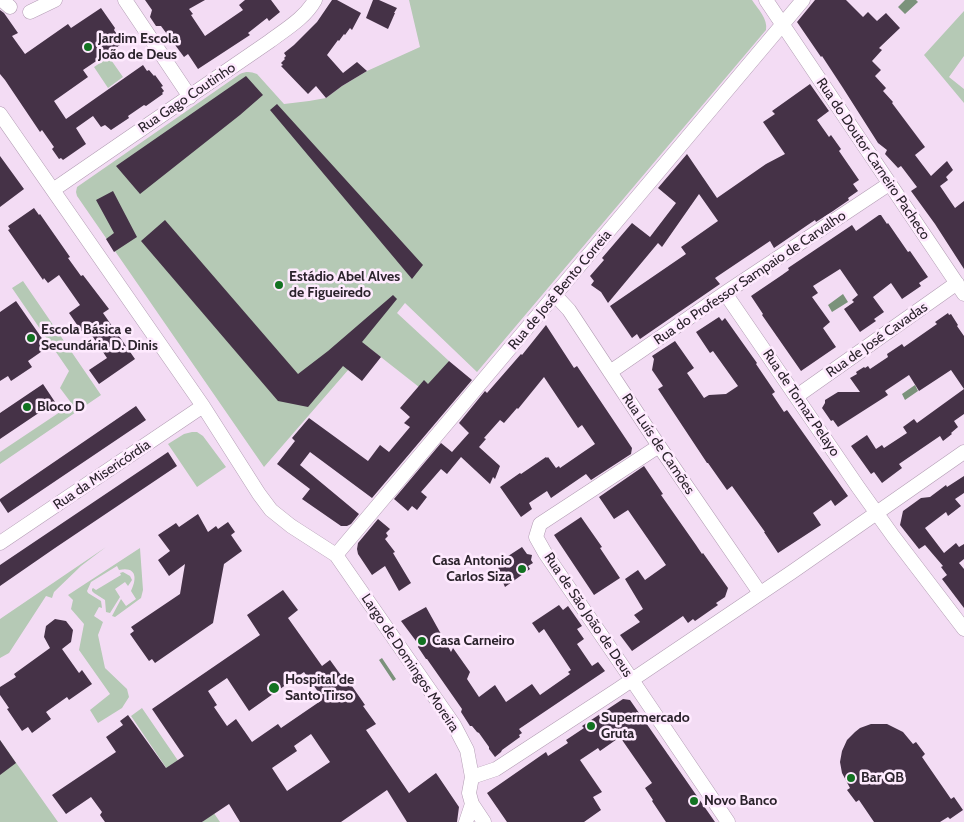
<!DOCTYPE html>
<meta charset="utf-8">
<style>
body{margin:0}
canvas{display:block;background:#f3dcf4}
</style>
<canvas width="964" height="822"></canvas>
<script>
const context = document.querySelector('canvas').getContext('2d');
context.lineJoin = 'round';
function paint(path, color) { context.fillStyle = color; context.fill(path, 'evenodd'); }
function trace(path, color, width, dash) { context.strokeStyle = color; context.lineWidth = width; context.lineCap = dash ? 'butt' : 'round'; context.setLineDash(dash || []); context.stroke(path); }
function label(font, color, halo, rows, align = 'center') {
  context.font = font + ' Cabin,sans-serif'; context.lineWidth = 5; context.setLineDash([]); context.textBaseline = 'middle'; context.strokeStyle = halo; context.fillStyle = color; for (const [text, x, y, turn = 0] of rows) {
    context.save(); context.translate(x, y); context.rotate((+turn || 0) * Math.PI / 180); context.textAlign = isNaN(turn) ? turn : align; if (halo) context.strokeText(text, 0, 0); context.fillText(text, 0, 0); context.restore();
  }
}
paint(new Path2D(`
 M409,0H752C758,9 768,19 766,30L477,372L405,303L397,313L449,361L438,392L424,381L419,387L368,347L264,467L77,196L76,192L77,187L240,74C247,71 251,72 257,74L284,104L309,101L326,98L342,86L367,71L420,47Z
 M964,11V56L949,77L964,89V103L924,55Z
 M109,57L123,77L108,88L94,67Z
 M23,281L101,395L0,464V452L72,404L60,388L69,371L12,288Z
 M192,432H197L203,436L226,467L197,487L168,444L184,434Z
 M106,547L81,566L54,592L52,598L46,596L9,653L0,658V619Z
 M140,548L143,590L141,598L115,617L112,616L121,599L126,606L136,599L131,591C137,579 137,566 119,570L117,566L91,582L87,591L88,593L101,601L102,608L99,607L94,616L103,622L98,635L105,668L127,689L129,697L122,708L98,723L90,710L110,694L79,650L84,624L71,609L73,600L68,595Z
 M123,572L130,576L132,580L128,586L125,582L115,589L120,597L110,613L106,612L105,600L94,593L92,591V589L93,588L96,590L121,575L120,573Z
 M142,708L220,822H203L131,716Z
 M0,740L58,822H0Z`), '#b5c9b5');
paint(new Path2D(`
 M905,0H916L918,2L905,14L898,7Z
 M843,294L848,302L832,312L828,305Z
 M915,385L918,391L905,400L902,394Z
 M382,658L396,679L393,681L379,660Z`), '#7b927b');
paint(new Path2D(`
 M145,0H205L189,9L193,14L191,15L205,36L243,10L239,5L245,0H271L280,12L269,21L267,18L248,33L250,35L198,69L188,54L184,57L161,26H156L150,17L152,10Z
 M332,0H337L361,13L352,30L350,28L345,35L344,34L339,41L338,40L327,55L343,73L357,62L367,71L342,86L326,98L316,86L308,94L281,66L283,65L281,63L285,59L284,58L286,56L284,53L294,45L317,22Z
 M373,0H379L397,8L394,13H395L388,29L366,18Z
 M815,0H846L863,17L868,12L877,21L886,13L900,28L879,48L882,50L872,61L881,70L875,76L886,88L883,91L893,102L892,103L925,147L915,155L931,176L947,161L953,170L946,177L948,180L940,186L955,208L964,201V269L935,224L911,191L917,187L901,166L898,168L885,154L887,150L878,143L843,88L822,56L821,57L797,22Z
 M101,8L115,28L114,30L123,43L83,70L88,77L54,101L66,119L143,65L147,71L149,70L154,76L155,75L163,86L161,87L164,91L162,93L163,94L146,106L144,105L128,116L129,118L111,130L105,125L101,127L93,116L76,128L86,144L63,160L61,158L59,159L52,149L54,147L42,130L40,132L5,80L0,74V10L4,13L18,33L12,36L25,54L68,24L71,28Z
 M246,76L263,95L240,115L140,194L116,166Z
 M810,84L829,111L817,120L829,137L831,135L841,149L839,151L859,180L853,184L858,191L848,198L849,200L833,211L816,222L815,220L774,248L770,241L715,278L720,284L640,339L637,334L632,338L610,306L686,254L681,247L718,221L699,194L662,247L658,243L608,303L601,292L591,285L594,281L590,276L604,260L602,258L632,223L650,237L676,203L658,188L687,154L717,198L766,164L785,154L763,122L775,114L772,111Z
 M277,104L423,265L412,279L270,110Z
 M0,156L24,189L0,207Z
 M113,191L137,237L114,252L106,239L114,233L96,200Z
 M34,208L39,215L40,214L70,257L68,258L81,276L83,275L109,309L103,313L135,359L99,384L89,370L107,358L87,328L82,332L69,313L80,305L59,275L48,283L44,278L43,280L8,230L10,229L8,226Z
 M879,215H881L887,224L888,223L908,252L910,251L928,277L919,283L921,286L902,299L891,283L873,297L884,312L874,319L876,321L860,332L844,309L854,302L852,300L858,295L840,269L813,286L818,293L812,297L830,322L823,328L836,347L801,371L762,315L763,314L751,296L782,275L789,270L788,268L852,225L856,231Z
 M165,220L298,374L328,351L393,295L397,299L362,342L381,357L362,381L343,366L308,407L278,401L141,241Z
 M16,301L48,347L28,361L32,367L11,381L8,376L0,381V312Z
 M948,313L949,315L951,314L958,325L957,326L964,336V414L954,421L958,427L951,433L952,434L943,441L940,436L899,464L902,468L882,483L874,472L871,474L851,446L867,435L876,449L882,445L884,448L907,433L903,427L914,419L917,423L964,389L951,370L919,391L909,375L885,391L888,395L838,427L833,420L831,421L822,408L825,403V400L838,392H860L850,378L857,374L856,372L864,367L865,368L868,366L870,369L888,357L887,354L902,344L904,347L937,324L935,322Z
 M719,317L722,321L725,318L742,342L757,363L756,364L775,392L772,394L784,412L787,410L799,427L848,496L835,506L831,500L813,513L821,525L778,553L764,532H765L732,486L727,490L708,463H707L658,389L663,386L652,370L654,359L652,356L675,341L694,368L687,373L704,398L709,395L726,394L738,386L713,351L710,353L696,332Z
 M546,325L574,368L577,366L632,448L631,454L591,480L586,474L551,498L547,491L529,503L532,509L521,517L500,487L520,473L521,474L546,457L547,458L548,457L556,468L559,466L560,468L595,444L582,425L578,428L544,377L518,409L517,408L504,423L500,420L484,438L486,439L479,447L500,466L495,479L493,477L490,484L461,457L447,474L441,469L421,492L427,497L417,510L412,506L408,511L394,499L441,443L452,452L469,433L459,423L485,391L487,393L521,354L522,355Z
 M449,361L472,380L372,498L310,452L300,465L359,514L351,524L347,526H341L302,499L310,489L277,464L295,441L292,438L309,418L368,461L380,445L389,452L410,427L404,423L410,417L400,408L424,380L428,384Z
 M43,384L55,402L0,439V413Z
 M136,406L146,420L8,513L0,501V499Z
 M168,452L177,466L55,548L0,586V565Z
 M644,466L663,494L661,495L696,545L702,554L703,553L728,588L725,597L716,603L718,605L695,621L693,619L688,623L683,616L632,651L620,635L640,622L634,615L643,609L625,579L638,570L645,580L666,565L628,510L614,519L599,497Z
 M964,476V493L955,499L961,506L948,516L946,512L925,528L944,553L956,543L959,547L964,544V559L959,563L964,569V608L942,579L947,575L941,567L943,566L925,545L919,549L900,525L903,511L921,498L930,497L946,485L947,487Z
 M198,514L208,532L216,526L218,529L228,522L235,532L231,535L242,551L224,564L213,623L155,663L152,659L149,661L130,634L134,631L131,627L180,594L185,564L169,576L158,560L170,551L158,535L176,523L179,527Z
 M581,517L602,547L600,548L620,578L594,595L554,535Z
 M378,519L390,529L386,533L388,536L385,539L395,552L393,553L411,583L399,591L385,566L372,575L358,554L357,549L358,543Z
 M522,547L527,554L532,555L531,560L533,563L528,566L530,569L505,587L498,571L499,565L502,560Z
 M283,590L298,610L288,618L322,666L330,660L343,678L345,676L365,705L363,706L376,724L366,730L409,793L436,773L459,807L457,822H407L387,790L341,822H240L229,804L202,822H105L100,815L102,812L91,797L66,814L52,795L116,752L106,737L123,725L120,721L128,715L166,768L184,756L152,709L260,635L247,615ZM304,672L319,693L318,694L322,700L281,728L278,724L252,742L236,719L227,726L214,707L217,705L208,691L227,678L249,711ZM311,734L330,762L287,791L272,768L297,751L294,746Z
 M559,605L563,610L568,606L582,626L577,629L584,639L577,644L592,666L598,662L605,671L519,729L522,733L519,735L520,737L502,750L501,752L495,757L489,749V747L479,733L477,732L472,726H470L461,712L462,709L427,659H426L418,647L419,645L401,621L426,607L451,652L453,648L470,672L467,679L479,697L495,685L506,702L532,684L540,695L570,674L568,672L571,670L544,629L539,633L532,623Z
 M55,619L66,621L73,630L71,642L62,649L79,673L82,670L92,684L69,700L67,697L46,712L51,719L32,733L28,727L22,731L7,709L9,708L0,695V687L16,677L14,674L50,648L44,637L46,626Z
 M623,699L630,700L715,822H666L652,801L653,800L645,788L652,783L620,737L600,751L598,748L580,760L602,792L593,797L601,810L584,822H507L487,793L546,752L548,756L568,743L566,740L584,728L582,726Z
 M871,724H887L903,732L913,744L916,742L925,754L922,757L951,799L954,797L963,810L950,819L948,817L940,822H874L859,800L856,802L847,790L850,788L842,773L840,762L842,751L847,740L855,732L860,728Z
 M0,740L16,763L0,775Z`), '#453247');
const minor = new Path2D(`
 M2,0L10,7
 M125,0L190,97
 M766,0L793,40L964,294
 M30,12L55,0
 M0,114L203,406L259,494L271,510L291,526L336,555L454,725L467,750L472,777L469,793L472,804L484,822
 M53,190L270,41C286,29 305,18 315,0
 M725,293L858,487L893,536L964,629
 M555,295L569,310L659,446L760,593
 M610,372L725,293L889,184
 M797,396L957,283
 M659,446L540,524L536,537L545,553L632,680L728,822
 M0,543L203,406
 M336,555L803,0
 M472,777L496,769L617,690L792,572L964,452
 M466,822L472,804`);
trace(minor, '#b39db4', 15);
trace(minor, '#fff', 14);
for (const [x, y, r, color] of [
 [88,47,5,"#127221"],
 [279,285,5,"#127221"],
 [31,338,5,"#127221"],
 [27,407,5,"#127221"],
 [522,569,5,"#127221"],
 [422,641,5,"#127221"],
 [274,688,6,"#127221"],
 [591,726,5,"#127221"],
 [851,778,5,"#127221"],
 [694,801,5,"#127221"]
]) { const dot = new Path2D(); dot.arc(x, y, r, 0, 2 * Math.PI); context.fillStyle = color; context.fill(dot); trace(dot, '#feeafe', 2); }
label('bold 14px', '#2b232c', '#feeafe', [
 ["Jardim Escola",98,39],
 ["João de Deus",98,55],
 ["Estádio Abel Alves",289,277],
 ["de Figueiredo",289,293],
 ["Escola Básica e",41,330],
 ["Secundária D. Dinis",41,346],
 ["Bloco D",37,407],
 ["Casa Antonio",512,561,"right"],
 ["Carlos Siza",512,577,"right"],
 ["Casa Carneiro",432,641],
 ["Hospital de",285,680],
 ["Santo Tirso",285,696],
 ["Supermercado",601,718],
 ["Gruta",601,734],
 ["Bar QB",861,778],
 ["Novo Banco",704,801]
], 'left');
label('14px', '#2b232c', '#feeafe', [
 ["Rua Gago Coutinho",187,98,-34],
 ["Rua do Doutor Carneiro Pacheco",873,159,56],
 ["Rua do Professor Sampaio de Carvalho",750,278,-34],
 ["Rua de José Bento Correia",560,290,-50],
 ["Rua de José Cavadas",877,340,-35],
 ["Rua de Tomaz Pelayo",801,403,56],
 ["Rua Luís de Camões",658,444,56],
 ["Rua da Misericórdia",102,475,-34],
 ["Rua de São João de Deus",588,615,56],
 ["Largo de Domingos Moreira",410,663,56]
]);
</script>
